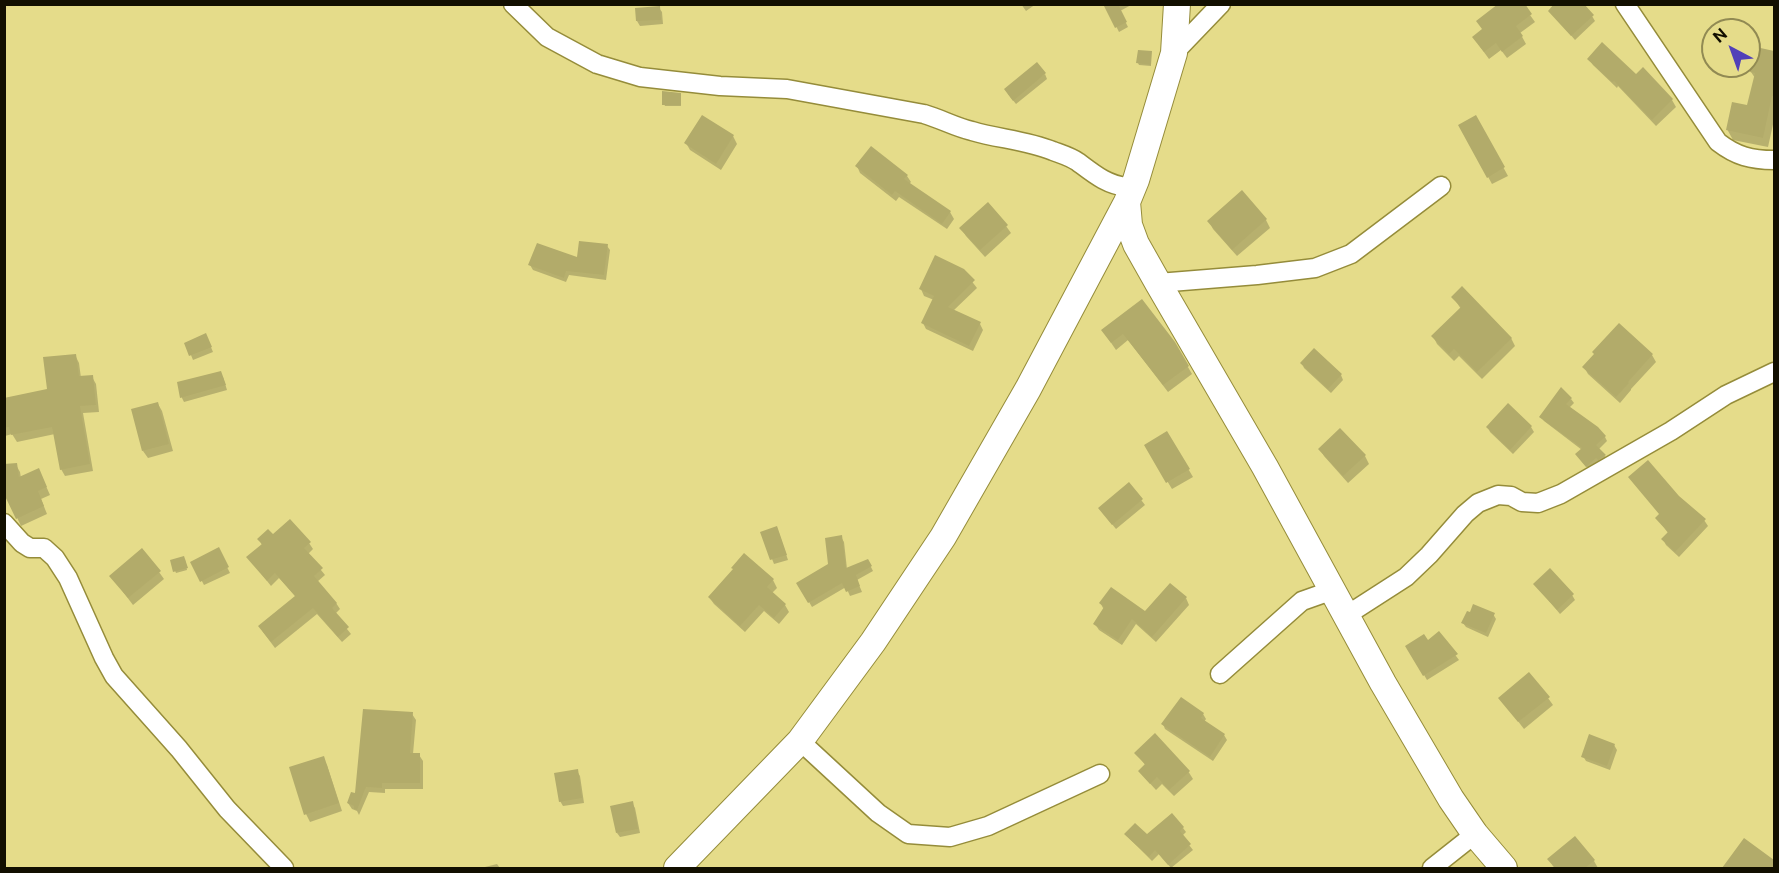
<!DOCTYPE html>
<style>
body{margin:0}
#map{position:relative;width:1779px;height:873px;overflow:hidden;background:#e5dc8a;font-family:"Public Sans",sans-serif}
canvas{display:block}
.frame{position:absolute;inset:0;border:6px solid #120f00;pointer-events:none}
.north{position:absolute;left:1701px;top:18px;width:60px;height:60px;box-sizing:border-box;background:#e5dc8a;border:2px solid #918a53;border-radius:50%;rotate:319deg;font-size:16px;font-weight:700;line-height:24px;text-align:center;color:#120f00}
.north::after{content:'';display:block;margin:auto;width:21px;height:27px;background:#5140b8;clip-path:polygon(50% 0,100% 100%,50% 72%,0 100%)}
</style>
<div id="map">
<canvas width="1779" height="873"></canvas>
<div class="frame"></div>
<div class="north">N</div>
</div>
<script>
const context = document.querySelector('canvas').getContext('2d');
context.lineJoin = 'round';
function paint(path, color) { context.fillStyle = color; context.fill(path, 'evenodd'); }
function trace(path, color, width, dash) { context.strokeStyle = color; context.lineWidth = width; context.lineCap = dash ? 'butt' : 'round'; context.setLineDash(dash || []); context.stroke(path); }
paint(new Path2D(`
 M1021,4H1036L1026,11Z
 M1105,4H1133L1120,11L1128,27L1119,32Z
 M659,8L662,12L663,24L640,26L637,21Z
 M1550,11L1592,16L1595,21L1575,40Z
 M1530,15L1535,22L1520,33L1526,44L1507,58L1501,50L1489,59L1478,44Z
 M1757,49L1774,53V120L1768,147L1733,140L1727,129L1748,107L1755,78L1751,72Z
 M1151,53V66L1139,65L1138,63Z
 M1589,59L1636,76L1643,69L1672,100L1676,107L1656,126L1618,86L1617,88L1593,65Z
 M1045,74L1047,79L1016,104L1008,94Z
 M680,94L681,106H665L664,104Z
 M1476,117L1508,176L1492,184L1460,126Z
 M733,136L737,144L721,170L690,150L686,143Z
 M857,166L907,176L911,182L909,184L950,212L954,219L947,229L899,197L896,201L860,173Z
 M1241,192L1266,220L1270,228L1237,256L1213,229L1209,221Z
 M1006,226L1011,233L985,257L966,236L961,228Z
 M607,246L610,250L606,280L569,275L566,282L533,270L530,265L578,259Z
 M963,270L977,288L953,311L980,324L983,330L973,351L926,329L923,323L934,300L924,296L921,289Z
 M1453,297L1511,338L1515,346L1482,379L1459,356L1454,361L1437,344L1433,336L1461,309Z
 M1142,301L1174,343L1192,374L1168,392L1128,340L1116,350L1103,331Z
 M1619,325L1652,355L1656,362L1631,389V390L1620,403L1588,374L1584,367Z
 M208,340L213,352L193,360L186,343Z
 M75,355L79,363L81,378L92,377L96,384L99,412L83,413L93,471L65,476L61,469L55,434L17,442L12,434L5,436L4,406L49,390Z
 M1302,363L1341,375L1343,380L1331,393L1304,368Z
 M223,377L227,390L184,402L182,398L178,383Z
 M1571,399L1574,403L1569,408L1605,437L1607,441L1599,449L1608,460L1589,470L1577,455L1582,450L1544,421L1541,417Z
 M158,404L162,411L173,451L148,458L143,451Z
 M1508,406L1531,427L1534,432L1513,454L1490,432L1488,427Z
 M1167,433L1193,477L1172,489L1146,446Z
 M1320,449L1365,456L1369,464L1348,483L1324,456Z
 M16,465L20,472L21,478L42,477L50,495L41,499L47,514L21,526L4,490Z
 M1129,484L1145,505L1116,529L1103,513Z
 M1678,497L1704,520L1708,526L1679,557L1666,545L1663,539L1668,533L1657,518Z
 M762,533H779L788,560L774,564Z
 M272,536L309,543L313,549L308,554L325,575L317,582L336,603L340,609L335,614L351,634L342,642L317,614L275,648L263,632L260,626L296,597L279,578L271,586L248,557L262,545L259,539Z
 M841,537L844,542L847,569L868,561L873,571L857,580L862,592L850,596L846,587L812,607L798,583L830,565Z
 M218,549L230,573L204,585L192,562Z
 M185,559L187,570L176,573L171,561Z
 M159,572L164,579L133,605L111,576Z
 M773,580L777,588L772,593L785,605L789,612L779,624L764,611L745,632L714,604L709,597Z
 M1535,584L1572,595L1575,600L1560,614Z
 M1186,598L1189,605L1156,642L1136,624L1122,645L1099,630L1095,624L1104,610L1101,604L1145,613Z
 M1493,614L1496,619L1488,637L1466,627L1463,623Z
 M1439,633L1459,660L1427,680L1407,646L1428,643Z
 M1500,698H1548L1553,705L1524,729Z
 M412,714L416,720L413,754L419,755L423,761V789H385V793L369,792L359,815L357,811L352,809L348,803Z
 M1203,714L1206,719L1204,722L1224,735L1227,740L1213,761L1165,729L1163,724Z
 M1614,745L1617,750L1610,770L1586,761L1583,756Z
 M1136,753L1188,771L1193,779L1174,796L1162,784L1156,790L1145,778L1140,771L1146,766Z
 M323,758L327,765L342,811L310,822L306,814Z
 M577,771L580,776L584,803L563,806L560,801Z
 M632,803L635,808L640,833L620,837L617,833Z
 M1183,828L1186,832L1182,836L1193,850L1171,868L1159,854L1152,861L1129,838L1147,836Z
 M1575,838L1594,861L1598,868H1555L1553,866L1549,859Z
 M1744,840L1774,862V868H1729L1727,864Z
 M497,864L500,868H481Z`), '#0003');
paint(new Path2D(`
 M1103,4H1118L1127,22L1115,28Z
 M1498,4H1525L1532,14L1516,26L1523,36L1502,52L1496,43L1484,52L1472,37L1482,29L1476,21Z
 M1554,4H1584L1594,15L1571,36L1548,11Z
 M660,6L661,20L636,21L635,8Z
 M1602,42L1636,74L1643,67L1673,99L1652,120L1614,81L1612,82L1587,59Z
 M1756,47L1774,51V96H1772L1763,138L1726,130L1732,102L1747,105L1755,73L1750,72Z
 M1138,50L1152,51L1151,65L1136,63Z
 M1037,62L1046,73L1013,101L1004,89Z
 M662,91L681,93V105H662Z
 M702,115L734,135L716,164L684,143Z
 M1476,115L1505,167L1487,178L1458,125Z
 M871,146L908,175L904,179L951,211L942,224L895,191L892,195L855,166Z
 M1242,190L1267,219L1232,250L1207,221Z
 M988,202L1008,225L980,250L959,228Z
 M579,241L608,244L604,275L566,271L564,278L528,265L537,243L577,257Z
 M935,255L964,269L975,280L948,307L981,322L969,346L921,323L934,296L919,289Z
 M1462,286L1512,338L1477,372L1454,349L1449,354L1431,336L1461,307L1451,297Z
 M1142,299L1175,342L1189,366L1163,385L1123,334L1111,343L1101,330Z
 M1619,323L1653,354L1628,382L1629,383L1616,397L1582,367L1594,354L1592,352Z
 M206,333L212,347L189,356L184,343Z
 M1314,348L1342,374L1328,389L1300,363Z
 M76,354L79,376L93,375L96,405L80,406L90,464L60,470L52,427L11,435L9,427L4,428V398L47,389L43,357Z
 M221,371L226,385L180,398L177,382Z
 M1561,387L1572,398L1566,404L1598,427L1606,436L1596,445L1606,455L1598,460L1596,458L1586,467L1575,454L1582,448L1539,417Z
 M158,402L169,444L142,451L131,409Z
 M1508,403L1532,426L1510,450L1486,427Z
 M1340,428L1366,455L1343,476L1318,449Z
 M1167,431L1190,469L1166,483L1144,445Z
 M1648,460L1679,496L1706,519L1675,552L1661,539L1668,532L1655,518L1659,514L1628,477Z
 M17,463L19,477L39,468L47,487L38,491L44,506L16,519L4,494V464Z
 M1129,482L1143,499L1112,525L1098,508Z
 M290,519L311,542L304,548L323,568L314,576L337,603L332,608L349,627L338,637L313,608L271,642L258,626L295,596L275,573L267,581L246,557L262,544L257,539L268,529L273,534Z
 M777,526L787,555L770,560L760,532Z
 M842,535L846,568L868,559L872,566L856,575L860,586L846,592L842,583L808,603L796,583L828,564L825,538Z
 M219,547L229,567L200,582L190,562Z
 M142,548L161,571L128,598L109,576Z
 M744,553L774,579L767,587L786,604L774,618L759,605L740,626L708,597L733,569L731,568Z
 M184,556L188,568L173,572L170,560Z
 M1550,568L1574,594L1557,610L1533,584Z
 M1170,583L1187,597L1152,637L1132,619L1118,640L1093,624L1104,607L1099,603L1111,587L1145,611Z
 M1473,604L1495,613L1486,633L1461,623L1467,611L1470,612Z
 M1439,631L1458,654L1423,676L1405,646L1424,634L1428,640Z
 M1529,672L1550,697L1518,722L1498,698Z
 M1181,697L1204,713L1201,718L1225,734L1210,757L1161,724Z
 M363,709L413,712L410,753H420V783H382V788L366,787L357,810L354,809V806L347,803L351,792L355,793Z
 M1155,733L1190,771L1169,790L1157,777L1150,784L1138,771L1145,764L1134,753Z
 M1589,734L1615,744L1607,766L1581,757Z
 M324,756L339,803L304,815L289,767Z
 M578,769L582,798L559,802L554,773Z
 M633,801L638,829L616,833L610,806Z
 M1172,813L1184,827L1180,831L1191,844L1168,865L1155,850L1149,857L1124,834L1135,823L1147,834Z
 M1575,836L1595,860L1585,868H1555L1547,859Z
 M1744,838L1774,860V868H1722Z`), '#b2ab6a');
const street = new Path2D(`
 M513,4L547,37L597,64L640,77L720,86L787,89L924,114C941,119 955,127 972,131C999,139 1026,140 1053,151C1061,154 1071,157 1078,162C1094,174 1107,185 1127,187L1136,180
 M1625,4L1718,142C1736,156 1751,160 1774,160
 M1174,53L1221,4
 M1158,283L1257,275L1315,268L1351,254L1441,186
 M4,523L22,543L30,548H44L55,558L68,578L104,658L114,676L179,749L227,809L284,868
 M1347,615L1406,577L1429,555L1465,514L1478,503L1498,495L1511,496L1522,502L1538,503L1561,494L1671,431L1726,395L1774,372
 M1220,674L1302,601L1333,590
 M800,741L878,813L908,834L950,837L988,826L1100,774
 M1432,868L1475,834`);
const secondary = new Path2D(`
 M1177,4L1174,53L1136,180L1127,202L1129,225L1136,244L1158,283L1265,467L1383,683L1451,799L1475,834L1504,868
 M677,868L800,741L873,642L943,537L1028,389L1127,202`);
trace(street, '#958c3a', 21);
trace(secondary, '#958c3a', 28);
trace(street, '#fff', 18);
trace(secondary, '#fff', 26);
</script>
